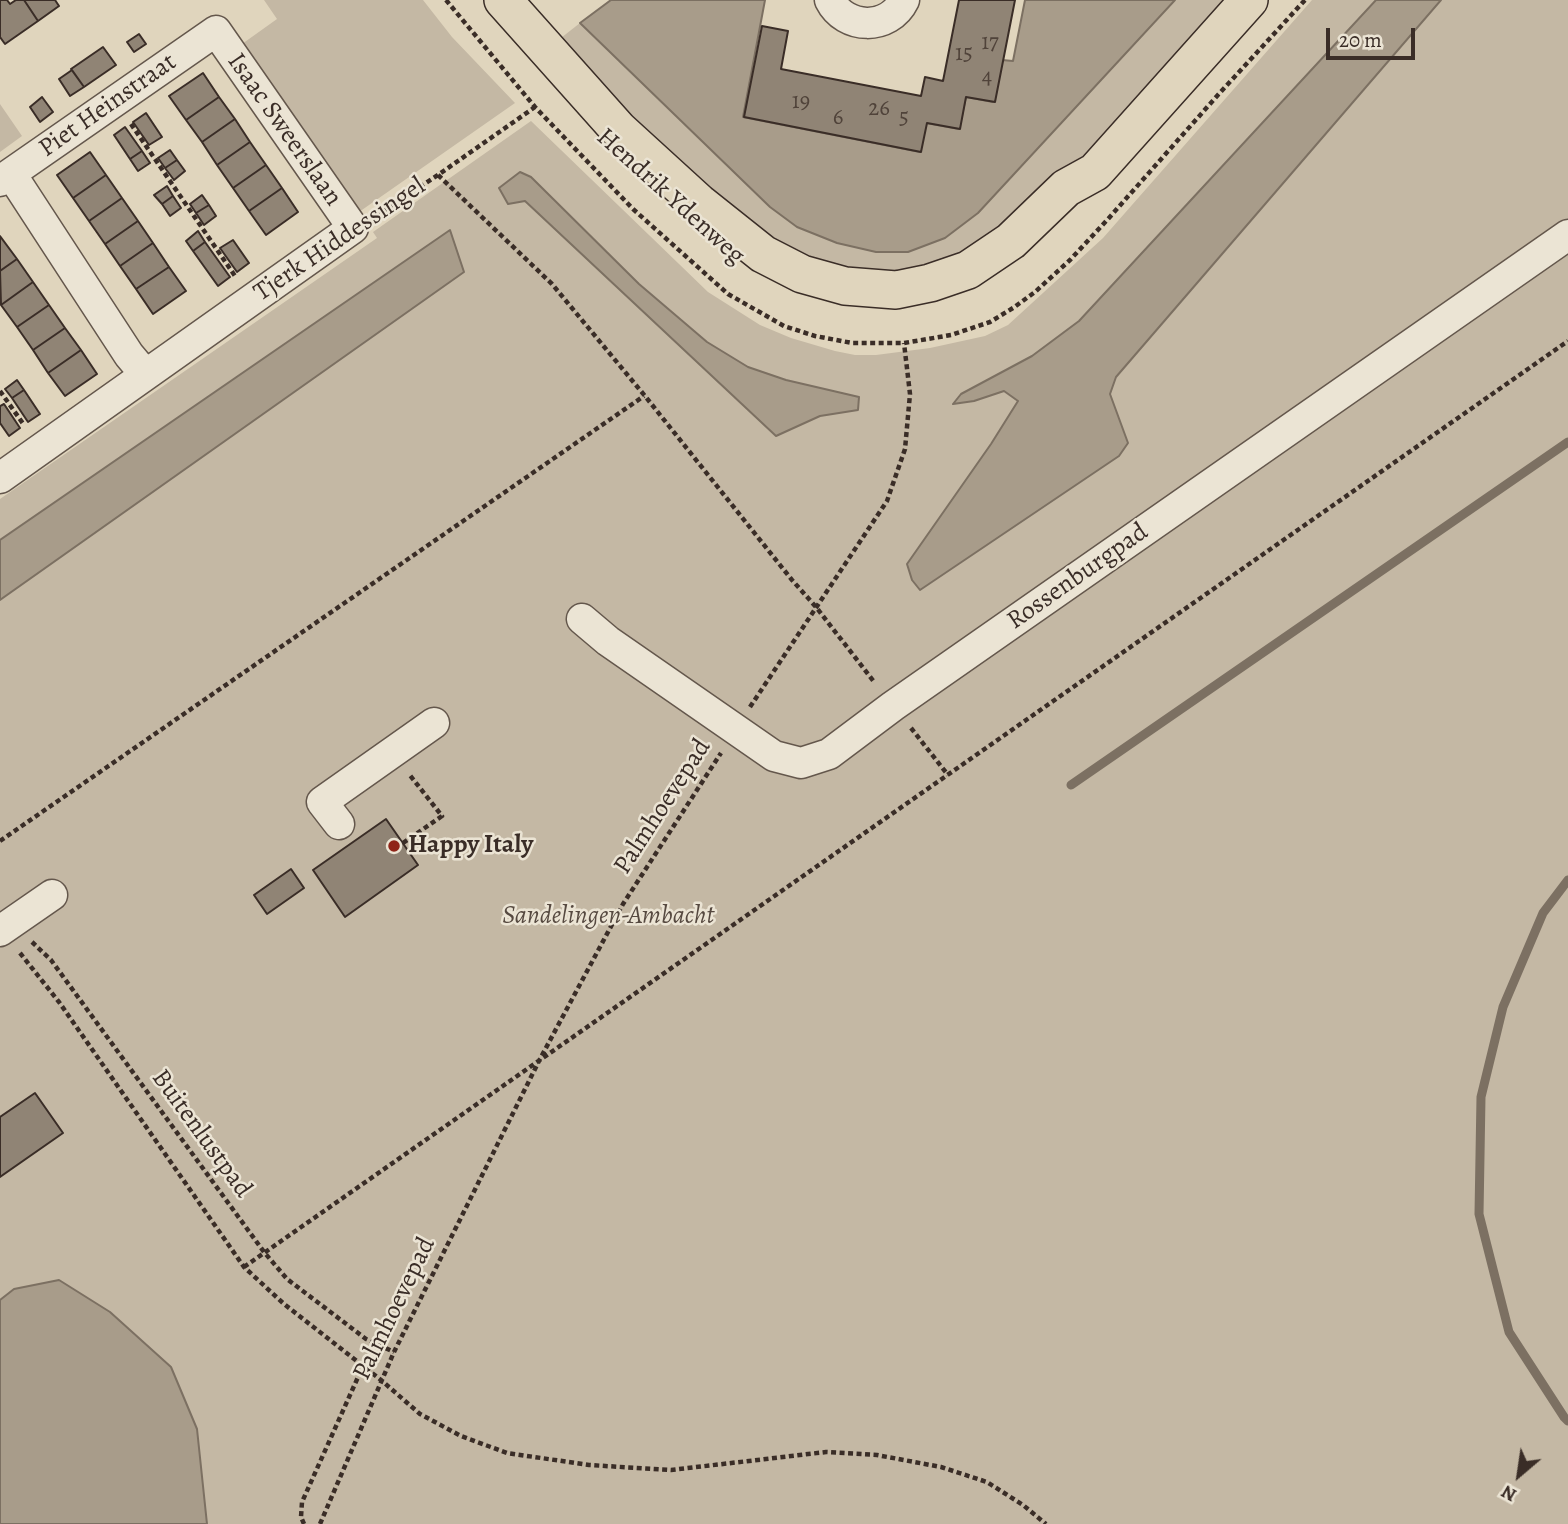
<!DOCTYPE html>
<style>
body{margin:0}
#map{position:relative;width:1568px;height:1524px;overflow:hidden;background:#e0d5bd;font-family:Alegreya,serif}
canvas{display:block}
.north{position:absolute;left:1484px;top:1440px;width:70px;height:70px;-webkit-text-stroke:5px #ebe4d4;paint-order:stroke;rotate:209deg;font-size:19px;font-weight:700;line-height:28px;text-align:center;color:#3a2d27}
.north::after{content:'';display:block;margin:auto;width:24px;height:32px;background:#3a2d27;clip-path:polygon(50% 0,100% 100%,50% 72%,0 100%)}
.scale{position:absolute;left:1326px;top:28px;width:89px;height:32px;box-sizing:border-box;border:4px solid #3a2d27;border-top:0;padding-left:9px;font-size:21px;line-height:24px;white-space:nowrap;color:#3a2d27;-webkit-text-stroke:5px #ebe4d4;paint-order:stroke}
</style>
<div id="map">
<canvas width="1568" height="1524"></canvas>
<div class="north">N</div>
<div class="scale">20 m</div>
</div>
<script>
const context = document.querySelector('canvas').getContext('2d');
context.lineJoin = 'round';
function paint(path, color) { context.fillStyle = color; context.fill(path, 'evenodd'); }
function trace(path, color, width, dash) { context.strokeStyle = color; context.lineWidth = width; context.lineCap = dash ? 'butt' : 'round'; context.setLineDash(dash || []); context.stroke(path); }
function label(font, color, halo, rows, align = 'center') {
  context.font = font + ' Alegreya,serif'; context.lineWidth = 5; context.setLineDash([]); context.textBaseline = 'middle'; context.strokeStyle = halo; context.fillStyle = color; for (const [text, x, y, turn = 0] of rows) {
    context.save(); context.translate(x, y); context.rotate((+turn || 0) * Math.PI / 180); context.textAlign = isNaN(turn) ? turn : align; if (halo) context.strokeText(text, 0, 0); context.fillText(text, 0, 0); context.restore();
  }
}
paint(new Path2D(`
 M264,0H423L452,37L515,103L359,212L242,44L277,19Z
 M1175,0H1223L1083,160L962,260L908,278L805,264L700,193L552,45L580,23L770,207L797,227L837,243L876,252H908L978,213Z
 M1312,0H1568V1524H0V499L377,238L373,232L531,121L708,292L760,325L791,338L835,351L855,355H876L930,348L985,336L1008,325L1103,238Z
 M0,104L22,136L0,152Z`), '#c4b8a4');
const water = new Path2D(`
 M611,0H765L743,117L920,152L926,123L959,129L966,97L993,102L1002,60L1013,61L1025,0H1175L978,213L945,238L908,252H876L837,243L797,227L770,207L580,23Z
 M1376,0H1441L1116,377L1110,394L1128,443L1119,456L920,590L912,580L907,564L991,444L1018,401L1004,391L974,401L953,404L961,394L1032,356L1079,321Z
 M520,172L531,177L639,284L707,342L748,367L786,380L859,397L858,410L820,416L776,436L525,201L508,204L499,188Z
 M450,230L464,272L0,600V540Z
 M59,1280L110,1312L171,1367L197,1429L207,1524H0V1300L14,1289Z`);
paint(water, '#a89c8a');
trace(water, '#7c7062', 2);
trace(new Path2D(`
 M1071,785L1568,442
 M1568,880L1543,913L1503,1007L1481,1097L1479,1214L1509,1332L1564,1417L1568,1421`), '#7c7062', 9);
const building = new Path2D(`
 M0,0H7L10,4L16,0H24L38,21L5,44L0,37Z
 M24,0H55L59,6L38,21Z
 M959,0H1015L995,102L966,97L960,129L927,123L921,152L744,117L762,26L788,31L781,69L921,96L925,77L943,81Z
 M139,34L146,44L134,52L127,42Z
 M103,47L116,65L84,87L71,69Z
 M72,70L84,87L70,96L59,79Z
 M203,73L219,97L186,120L169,96Z
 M42,97L53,112L40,122L30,107Z
 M219,97L235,119L202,142L186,120Z
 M146,113L162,137L149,145L133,122Z
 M235,119L250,142L217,165L202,142Z
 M125,127L142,151L130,159L114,135Z
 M250,142L266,165L233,188L217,165Z
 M170,150L177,160L165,168L158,158Z
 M142,151L150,163L138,171L130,159Z
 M90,152L106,175L73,198L57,175Z
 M177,160L185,171L174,180L165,168Z
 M266,165L282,188L249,211L233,188Z
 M106,175L122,198L89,221L73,198Z
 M167,186L173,196L162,204L154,195Z
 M282,188L298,212L266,235L249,211Z
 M202,195L209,205L196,213L190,204Z
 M173,196L181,208L170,216L162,204Z
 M122,198L138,221L105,244L89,221Z
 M209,205L216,216L204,225L196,213Z
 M138,221L153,243L120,266L105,244Z
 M198,231L205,242L193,251L186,241Z
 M0,236L17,259L0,271Z
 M233,240L249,263L237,272L220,248Z
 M205,242L230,277L218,286L193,251Z
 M153,243L169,267L136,289L120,266Z
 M17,259L33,282L1,305L0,271Z
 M169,267L186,291L153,314L136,289Z
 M33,282L49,305L17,327L1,305Z
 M49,305L65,328L33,350L17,327Z
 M65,328L81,350L48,373L33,350Z
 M81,350L97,374L65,396L48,373Z
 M17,380L24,390L12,398L5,389Z
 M24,390L40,414L28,422L12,398Z
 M4,404L20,428L9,436L0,423V406Z
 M386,819L418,865L345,917L313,870Z
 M291,869L304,888L267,914L254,895Z
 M35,1093L63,1133L0,1177V1117Z`);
paint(building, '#908475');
trace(building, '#3a2d27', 2);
const minor = new Path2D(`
 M830,0C845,30 889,31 904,0
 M11,174L129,355L145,374
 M0,181L216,31L353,228L0,478
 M582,619L608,641L774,756L801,763L829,754L893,706L1568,235
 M339,824L322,802L434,723
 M0,931L52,895`);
const major = new Path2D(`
 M503,0L619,130L699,203L763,254L802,274L845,286L896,290L930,283L968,270L1011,241L1066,188L1095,172L1249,0`);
trace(minor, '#64574c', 33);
trace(major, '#3a2d27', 40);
trace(new Path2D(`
 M446,0L535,107L633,209L728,294L784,326L815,336L852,343H904L951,335L990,322L1013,308L1035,292L1070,260L1108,219L1217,96L1305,0
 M131,124L235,276
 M438,175L552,284L645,396L792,580L816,607L875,683
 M377,215L438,175L535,107
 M0,391L24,425
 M750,707L887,501L905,449L910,394L904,343
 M911,728L948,775
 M0,841L644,396
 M403,843L442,816L409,774
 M32,942L51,960L264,1252L287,1279L366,1339L394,1352
 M20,953L59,1002L244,1267L284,1304L381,1380L420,1414L461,1436L507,1453L589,1465L671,1470L826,1452L877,1455L941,1467L987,1482L1023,1505L1046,1524
 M244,1267L1568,341
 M304,1524L301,1517L302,1502L363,1366
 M320,1524L394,1352L540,1059L623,904L721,753`), '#3a2d27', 4.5, [5, 3.5]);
trace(minor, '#ebe4d4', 30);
trace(major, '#e0d5bd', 37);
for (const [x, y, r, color] of [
 [394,846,7,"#8f2418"]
]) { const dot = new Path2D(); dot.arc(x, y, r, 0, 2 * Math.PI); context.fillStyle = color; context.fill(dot); trace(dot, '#ebe4d4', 2.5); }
label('23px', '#50433a', null, [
 ["17",990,43],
 ["15",964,54],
 ["4",987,77],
 ["19",801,102],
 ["26",879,109],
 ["6",838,118],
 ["5",904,118]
]);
label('26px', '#3a2d27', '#ebe4d4', [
 ["Piet Heinstraat",108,106,-35],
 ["Isaac Sweerslaan",284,130,55],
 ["Hendrik Ydenweg",670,197,42],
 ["Tjerk Hiddessingel",340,240,-34],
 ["Rossenburgpad",1078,577,-35],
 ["Palmhoevepad",663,807,-57],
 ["Buitenlustpad",201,1134,54],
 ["Palmhoevepad",395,1309,-64]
]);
label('bold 26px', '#3a2d27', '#ebe4d4', [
 ["Happy Italy",408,846]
], 'left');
label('italic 26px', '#564940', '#ebe4d4', [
 ["Sandelingen-Ambacht",608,917]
]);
</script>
